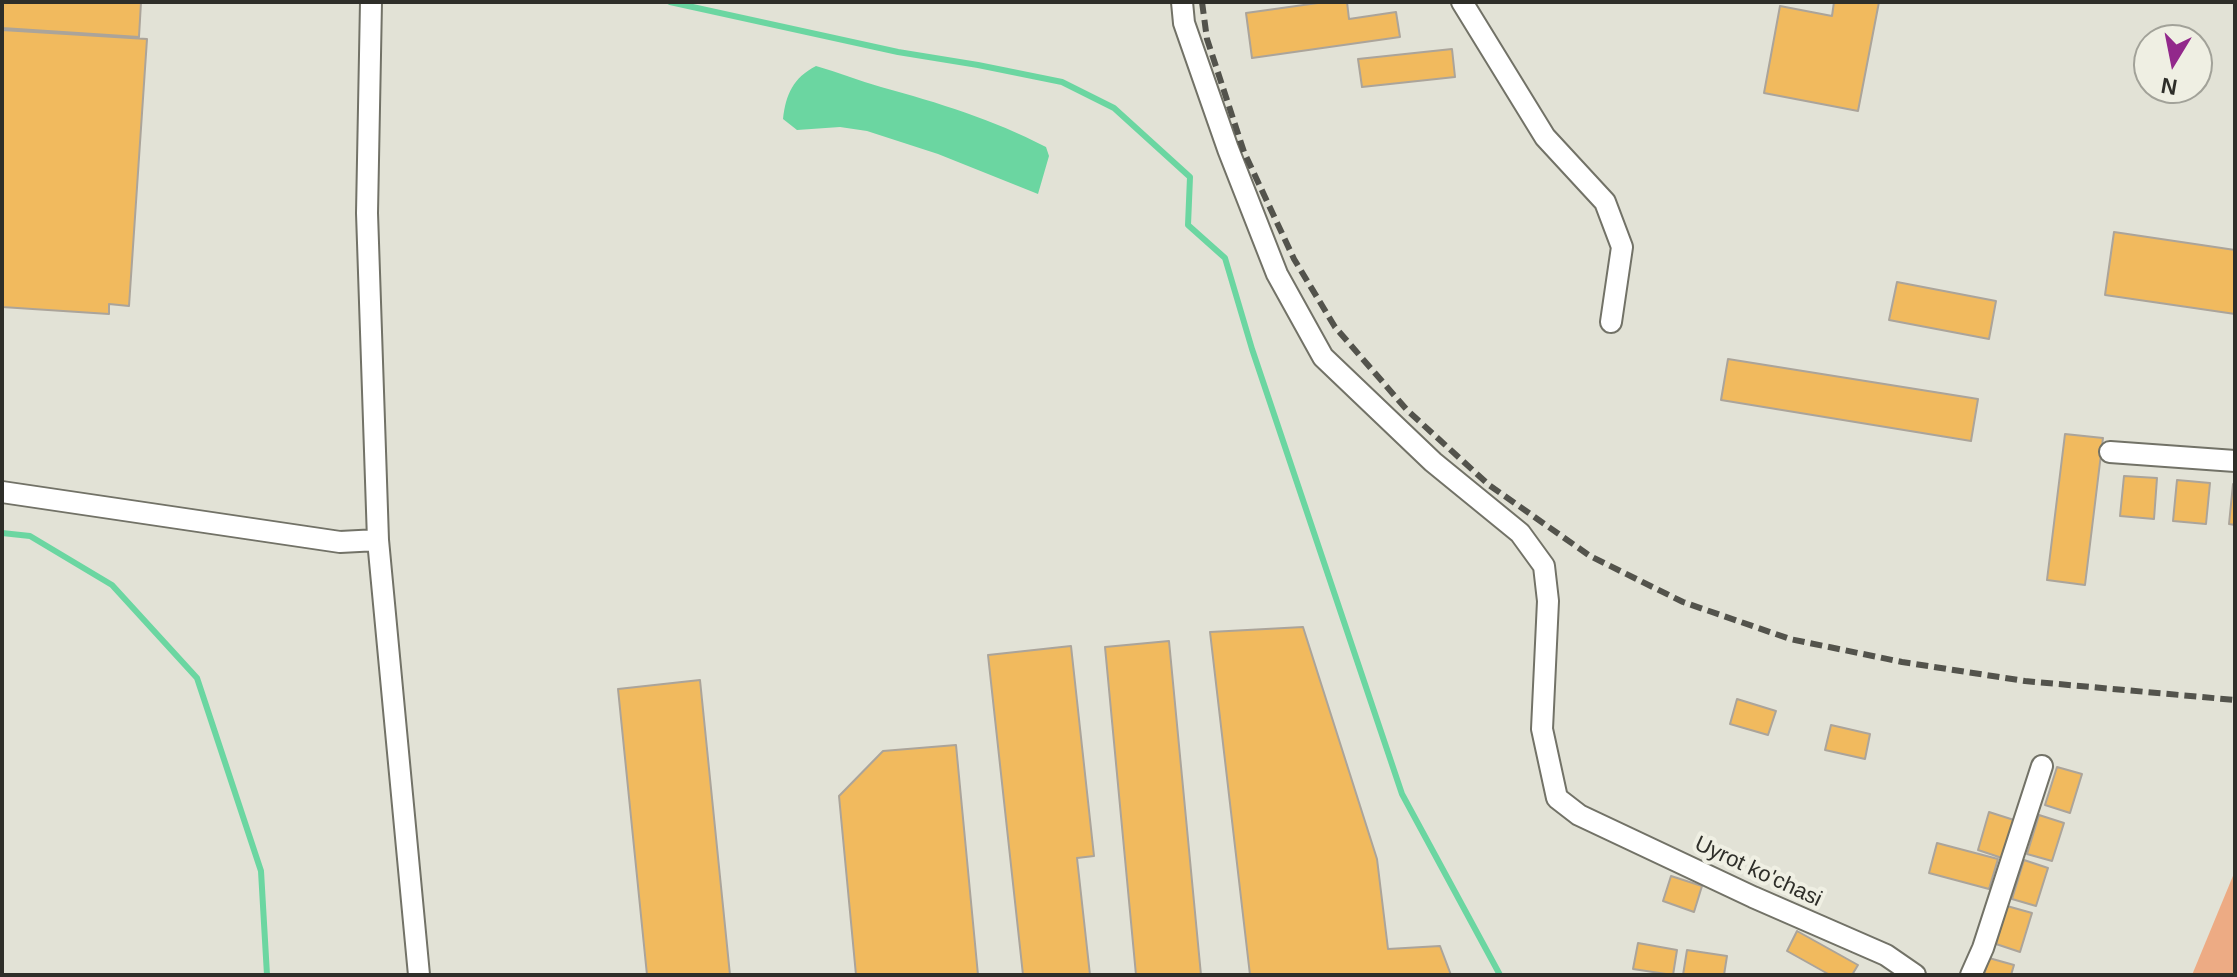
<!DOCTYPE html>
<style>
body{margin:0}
#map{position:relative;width:2237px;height:977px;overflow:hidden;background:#e2e2d6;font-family:Arial,sans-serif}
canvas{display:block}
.frame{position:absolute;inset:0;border:4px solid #2e2e29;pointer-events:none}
.north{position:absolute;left:2133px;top:24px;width:80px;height:80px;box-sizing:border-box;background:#efefe3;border:2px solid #a2a299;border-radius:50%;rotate:190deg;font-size:22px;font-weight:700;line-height:32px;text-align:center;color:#2e2e29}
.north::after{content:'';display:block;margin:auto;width:28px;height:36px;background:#92288b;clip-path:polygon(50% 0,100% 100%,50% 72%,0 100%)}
</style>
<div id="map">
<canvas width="2237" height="977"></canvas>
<div class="frame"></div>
<div class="north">N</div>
</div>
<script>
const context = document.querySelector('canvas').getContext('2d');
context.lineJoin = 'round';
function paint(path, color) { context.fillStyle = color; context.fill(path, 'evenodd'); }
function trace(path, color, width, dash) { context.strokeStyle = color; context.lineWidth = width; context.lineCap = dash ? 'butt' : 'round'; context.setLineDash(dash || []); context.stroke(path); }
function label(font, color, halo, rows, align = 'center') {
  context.font = font + ' Arial,sans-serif'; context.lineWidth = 8; context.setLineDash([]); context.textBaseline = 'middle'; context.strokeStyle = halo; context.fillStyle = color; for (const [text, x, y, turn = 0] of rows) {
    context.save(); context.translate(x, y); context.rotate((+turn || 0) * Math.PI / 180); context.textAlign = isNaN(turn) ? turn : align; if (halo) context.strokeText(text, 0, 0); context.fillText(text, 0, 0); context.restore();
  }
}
paint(new Path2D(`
 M2235,871V975H2192Z`), '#edab84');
paint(new Path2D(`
 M816,66C838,72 859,81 881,87C939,103 992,119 1046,147L1049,156L1038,194L938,154L867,131L840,127L797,130L783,119C786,94 793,78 816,66Z`), '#6bd6a1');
trace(new Path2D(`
 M670,2L898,52L978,65L1062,82L1114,108L1190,177L1188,225L1225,258L1252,349L1402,794L1500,975
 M2,533L30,536L112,585L197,678L261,871L267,975`), '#6bd6a1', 6);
const building = new Path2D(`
 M2,2H141L139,37L2,28Z
 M1325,2H1347L1349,19L1396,12L1400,37L1252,58L1246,13Z
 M1834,2H1879L1858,111L1764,93L1780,6L1832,16Z
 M2,30L147,39L129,306L109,304V314L2,307Z
 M1452,49L1455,77L1362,87L1358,59Z
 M2114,232L2235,250V314L2105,295Z
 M1897,282L1996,301L1989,339L1889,320Z
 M1728,359L1978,399L1971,441L1721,400Z
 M2065,434L2103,438L2085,585L2047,580Z
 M2124,476L2157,478L2154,519L2120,516Z
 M2177,480L2210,483L2206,524L2173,521Z
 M2233,484H2235V525L2229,524Z
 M1303,627L1377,859L1388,949L1440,946L1451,975H1250L1210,632Z
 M1169,641L1201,975H1136L1105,647Z
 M1071,646L1094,856L1077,858L1090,975H1023L988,655Z
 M700,680L730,975H647L618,689Z
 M1737,699L1776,711L1768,735L1730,724Z
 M1831,725L1870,734L1865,759L1825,750Z
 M956,745L978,975H856L839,796L883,751Z
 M2057,767L2082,774L2070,813L2045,805Z
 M1989,812L2014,820L2002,858L1978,850Z
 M2039,815L2064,823L2052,861L2027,854Z
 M1937,843L1998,859L1989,889L1929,873Z
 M2024,860L2048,868L2036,906L2012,899Z
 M1671,876L1702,886L1694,912L1663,901Z
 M2007,906L2032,913L2020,952L1996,944Z
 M1797,931L1858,965L1852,975H1830L1787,951Z
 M1638,943L1677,950L1673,975L1633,969Z
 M1687,950L1727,956L1724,975H1683Z
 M1989,958L2014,965L2011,975H1984Z`);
paint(building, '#f1ba5e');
trace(building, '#aba49a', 2);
const minor = new Path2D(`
 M371,2L367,213L378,540L419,975
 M1182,2L1184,23L1228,149L1277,274L1323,357L1433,462L1520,533L1544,566L1548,601L1542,729L1557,798L1579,815L1753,897L1886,955L1915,975
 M1462,2L1545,137L1605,202L1622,247L1611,322
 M2110,452L2235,461
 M2,492L340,542L378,540
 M1971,975L1983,948L2042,766`);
trace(minor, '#727267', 24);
trace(minor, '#fff', 20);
trace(new Path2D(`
 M1202,2L1207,39L1244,152L1294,259L1335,327L1407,410L1489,485L1590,556L1683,602L1790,639L1902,662L2025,681L2235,700`), '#53534c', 6, [12, 6]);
label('22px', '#2e2e29', '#efefe3', [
 ["Uyrot ko'chasi",1758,872,25]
]);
</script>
